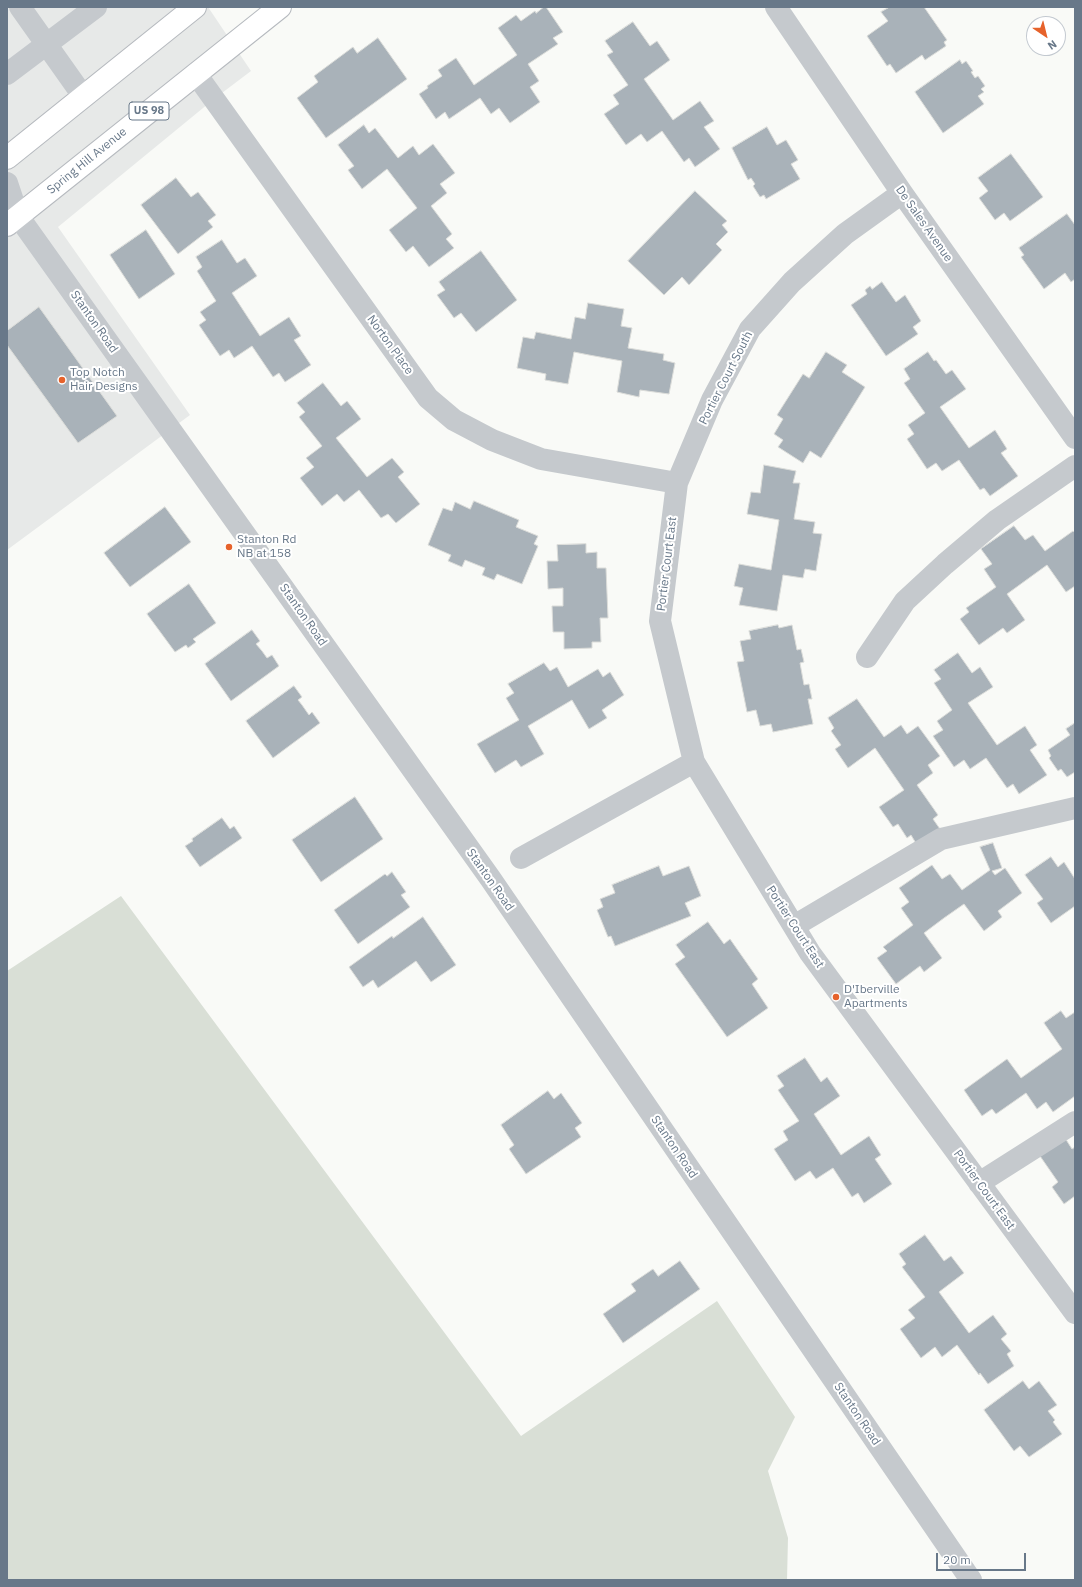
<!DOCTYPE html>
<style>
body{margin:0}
#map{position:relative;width:1082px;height:1587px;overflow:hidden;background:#f9faf7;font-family:"IBM Plex Sans",sans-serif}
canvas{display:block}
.frame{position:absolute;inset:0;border:8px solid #687889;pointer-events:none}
.north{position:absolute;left:1026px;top:16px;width:40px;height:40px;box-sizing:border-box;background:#fff;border:1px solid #c3c9d0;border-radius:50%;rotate:145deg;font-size:11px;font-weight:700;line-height:16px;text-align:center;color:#687889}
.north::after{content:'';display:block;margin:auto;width:14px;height:18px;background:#e6622b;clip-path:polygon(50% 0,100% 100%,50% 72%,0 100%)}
.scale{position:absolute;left:936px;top:1553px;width:90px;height:18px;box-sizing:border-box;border:2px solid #687889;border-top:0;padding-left:5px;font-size:12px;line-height:14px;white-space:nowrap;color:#687889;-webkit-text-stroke:3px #fff;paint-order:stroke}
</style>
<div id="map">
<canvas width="1082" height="1587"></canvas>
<div class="frame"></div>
<div class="north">N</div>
<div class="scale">20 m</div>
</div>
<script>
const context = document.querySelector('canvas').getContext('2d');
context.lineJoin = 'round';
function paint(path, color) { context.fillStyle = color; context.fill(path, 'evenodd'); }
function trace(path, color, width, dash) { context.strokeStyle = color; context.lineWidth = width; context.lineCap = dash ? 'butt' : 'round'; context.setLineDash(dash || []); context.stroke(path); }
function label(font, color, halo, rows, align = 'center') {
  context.font = font + ' "IBM Plex Sans",sans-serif'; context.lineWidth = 4; context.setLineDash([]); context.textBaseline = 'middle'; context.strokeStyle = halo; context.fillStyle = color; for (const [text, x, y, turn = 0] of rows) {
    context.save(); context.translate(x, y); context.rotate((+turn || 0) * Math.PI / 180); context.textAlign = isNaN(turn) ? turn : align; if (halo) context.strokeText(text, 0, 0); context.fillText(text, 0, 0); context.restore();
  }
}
paint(new Path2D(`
 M7,7H208L251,71L214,99L58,227L190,415L7,550Z`), '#e7e9e8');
paint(new Path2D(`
 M121,896L521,1436L717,1301L795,1417L768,1471L788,1538L787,1580H7V971Z`), '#d9dfd6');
const building = new Path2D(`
 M544,7H546L563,32L553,38L558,44L528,64L539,81L530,87L540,102L510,123L499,108L491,114L480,98L449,119L445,112L436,119L419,94L428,88L427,86L442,76L438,70L456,58L474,85L517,55L498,28L516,15L521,21L535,11L536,13Z
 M890,7H924L947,40L944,42L946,46L925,60L922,55L896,73L890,64L887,66L867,36L888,21L881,12Z
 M633,22L650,46L657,41L670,60L644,79L673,120L700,101L714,121L704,127L720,149L695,167L689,158L684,162L662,131L647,142L641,134L626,145L604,114L619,104L613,95L628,85L607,55L613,52L605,41Z
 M378,38L407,79L326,138L297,98L318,82L314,76L353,47L357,53Z
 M960,60L962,64L966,61L973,71L971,72L975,78L978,76L985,86L981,89L984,92L978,96L984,104L943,133L915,92Z
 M364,125L369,133L375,128L398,158L413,146L419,155L433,144L455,173L440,184L447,193L431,206L452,234L446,239L454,248L429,267L413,246L406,252L389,230L417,208L387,169L362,189L348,170L354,166L338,145Z
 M767,127L777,145L786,140L798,160L791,164L800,179L766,199L764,195L760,197L753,186L755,184L751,178L748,180L732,148Z
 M1011,154L1043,197L1010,221L1004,213L995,220L979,198L988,191L978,178Z
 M176,178L191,197L198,192L216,215L208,221L213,227L178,254L141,205Z
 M695,191L727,221L722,225L728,232L716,244L722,250L689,285L682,277L664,295L628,261Z
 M1067,214L1075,225V279L1071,282L1065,273L1044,289L1021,257L1024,255L1019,248Z
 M146,230L175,274L139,299L110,255Z
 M222,240L237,263L245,258L257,276L232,293L260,336L289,317L301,336L294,340L311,365L285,382L279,373L273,377L252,346L234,358L229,350L220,356L199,325L206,320L200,312L216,301L197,271L202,267L196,257Z
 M481,251L517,300L476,332L461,313L454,318L437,295L445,290L439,282Z
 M882,282L896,302L905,295L921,321L913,327L918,334L886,356L851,305L867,294L865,290L870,286L872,289Z
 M588,303L624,309L621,326L632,328L628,348L664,354L663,360L675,363L669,394L640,390L639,397L617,392L622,361L589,355L574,352L568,384L545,380L546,374L517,368L523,337L534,339L536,332L571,339L575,317L585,319Z
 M39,307L117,416L78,443L7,345V331Z
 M826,352L847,365L842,372L865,387L821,458L810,451L803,463L778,447L783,440L774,434L783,419L777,415L803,374L809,378Z
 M928,352L934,361L936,360L946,374L952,370L966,389L940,407L969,448L995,430L1007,449L1001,453L1018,476L990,496L984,488L980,490L959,460L942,471L936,463L927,469L907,439L914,434L908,425L925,413L904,383L910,379L904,369Z
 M323,383L341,406L347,401L361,419L336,438L367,477L392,458L404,472L398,477L420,504L396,523L388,514L381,518L359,490L344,502L337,494L322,506L300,478L314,467L306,458L322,446L299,417L305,412L297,403Z
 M764,465L796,471L793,483H800L794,519L815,522L813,533L822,534L816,571L805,569L803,578L783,575L777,611L739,605L743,588L734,586L739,564L771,570L779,520L747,514L751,492L760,493Z
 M474,501L519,520L516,527L538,536L534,544L538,546L522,584L497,574L494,580L482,575L485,568L465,560L462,567L448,561L451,555L428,545L443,508L452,511L455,502L470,509Z
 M165,507L191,542L130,587L104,553Z
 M1014,526L1025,540L1033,535L1045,551L1073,531L1075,533V586L1066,592L1047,565L1007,594L1025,620L1007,633L1003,628L979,645L960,619L969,612L966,608L996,587L984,569L992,564L981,549Z
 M586,544V553L597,552V568H606L608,618H600L601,642H592V648L564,649V632H553L552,606H563V588L548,589L547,561H558L557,545Z
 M189,584L216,623L193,639L196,642L188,648L186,645L175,652L147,614Z
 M778,625L779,628L792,625L797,650L801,649L804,662L800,663L804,685L809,684L812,699H808L813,724L773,732L771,724L760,726L756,710L747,712L737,662L744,661L740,641L751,639L749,631Z
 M252,630L260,641L256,644L262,651L267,658L272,655L279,666L231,701L205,664Z
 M958,653L972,673L980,667L993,687L968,703L997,745L1025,726L1037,745L1030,750L1047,775L1019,794L1013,784L1007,788L986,758L970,769L964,760L954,767L933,736L943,730L937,721L952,710L934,683L941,679L934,670Z
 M544,663L550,671L557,667L568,687L598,669L603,677L610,672L624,695L602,710L607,718L589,729L572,700L528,726L544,754L521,767L516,760L495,773L477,744L519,720L506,698L514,693L508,684Z
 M294,686L302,697L298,700L302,705L309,715L312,712L320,723L273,758L246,721Z
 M857,699L884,737L901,725L907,734L918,726L940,756L928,765L933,773L917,785L938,815L933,819L940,829L917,845L911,835L907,838L898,824L893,827L879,807L904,790L875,748L848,768L835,749L841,745L831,731L834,728L828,718Z
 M1075,723V772L1067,777L1061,769L1058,771L1049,758L1051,756L1048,750L1070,735L1066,729Z
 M355,797L383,839L321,882L292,840Z
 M222,818L230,829L234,826L242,838L200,867L185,846L193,841L192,839Z
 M993,843L1002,868L992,871L995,875L1005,868L1022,893L998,911L1002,917L984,931L964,904L944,918L924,933L942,958L924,972L920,966L896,984L877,958L887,951L883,947L913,925L901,908L909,902L899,888L932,865L942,879L950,874L962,890L990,870L980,847Z
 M1051,857L1058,867L1064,862L1075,879V906L1051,923L1037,903L1043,899L1025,875Z
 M659,866L663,876L689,866L701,896L685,903L691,916L615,946L611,936L608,937L597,910L603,907L600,899L615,893L612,885Z
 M392,872L406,892L401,895L410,907L358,944L334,910L385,874L387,876Z
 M423,917L456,965L431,982L416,961L378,988L373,980L363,987L349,967L392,936L393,938Z
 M708,922L724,944L730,939L758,979L752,984L768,1008L727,1037L675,964L685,957L676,945Z
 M1061,1011L1066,1018L1075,1012V1096L1053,1112L1046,1102L1037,1109L1026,1093L996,1114L992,1109L982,1116L964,1090L1007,1059L1021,1078L1062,1049L1044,1023Z
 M805,1058L821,1082L827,1077L840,1096L814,1114L841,1155L869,1136L881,1155L875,1159L892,1184L864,1203L858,1193L852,1197L833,1168L816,1179L810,1171L795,1181L774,1149L788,1140L783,1131L799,1121L778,1090L784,1086L777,1076Z
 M548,1091L554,1099L561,1093L582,1123L575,1128L581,1137L526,1174L509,1149L514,1145L501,1125Z
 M1065,1138L1072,1149L1075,1147V1196L1064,1204L1052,1187L1058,1182L1040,1156Z
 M925,1235L944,1261L951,1256L964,1273L939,1292L969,1333L993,1315L1007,1334L1001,1339L1011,1351L1007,1354L1014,1366L988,1384L980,1373L979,1375L957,1345L942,1357L935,1347L921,1358L900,1329L915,1318L908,1310L925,1297L902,1267L906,1264L899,1254Z
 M680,1261L700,1289L623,1343L603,1314L636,1291L631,1284L653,1269L658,1276Z
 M1023,1381L1029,1389L1039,1381L1057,1405L1048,1411L1055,1420L1053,1422L1062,1434L1029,1457L1020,1446L1014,1451L984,1410Z`);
paint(building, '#a9b2b9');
trace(building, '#dbdcd9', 1);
const major = new Path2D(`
 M7,158L195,7
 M7,225L280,7`);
trace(major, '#b6babf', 24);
trace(new Path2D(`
 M20,7L83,96
 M776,7L902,193L1075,438
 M7,74L96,7
 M196,74L428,398L454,420L492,440L541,459L677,483
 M7,183L18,216L490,878L971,1580
 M902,193L845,234L792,282L750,329L712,400L677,483L660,621L694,762L810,953L1075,1313
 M867,657L905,601L945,564L997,520L1075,466
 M521,858L694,762
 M794,926L941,839L1075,808
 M979,1183L1075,1122`), '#c5c9cd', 22);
trace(major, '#fff', 22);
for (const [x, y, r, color] of [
 [62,380,4,"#e6622b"],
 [229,547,4,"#e6622b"],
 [836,997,4,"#e6622b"]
]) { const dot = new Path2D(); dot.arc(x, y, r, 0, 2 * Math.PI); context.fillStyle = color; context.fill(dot); trace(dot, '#fff', 1.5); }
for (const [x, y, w] of [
 [149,111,40]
]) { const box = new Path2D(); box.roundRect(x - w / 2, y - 9, w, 18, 3); context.fillStyle = '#fff'; context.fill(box); trace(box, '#687889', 1); }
label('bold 11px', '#687889', null, [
 ["US 98",149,111]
]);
label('12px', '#687889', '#fff', [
 ["Spring Hill Avenue",87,161,-39],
 ["De Sales Avenue",924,224,55],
 ["Stanton Road",94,322,55],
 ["Norton Place",390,345,54],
 ["Portier Court South",726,378,-63],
 ["Portier Court East",667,564,-83],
 ["Stanton Road",303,615,55],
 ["Stanton Road",490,880,55],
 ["Portier Court East",795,927,57],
 ["Stanton Road",674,1147,56],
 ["Portier Court East",984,1190,54],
 ["Stanton Road",857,1414,56]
]);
label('12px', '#687889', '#fff', [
 ["Top Notch",70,373],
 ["Hair Designs",70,387],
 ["Stanton Rd",237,540],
 ["NB at 158",237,554],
 ["D'Iberville",844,990],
 ["Apartments",844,1004]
], 'left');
</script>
